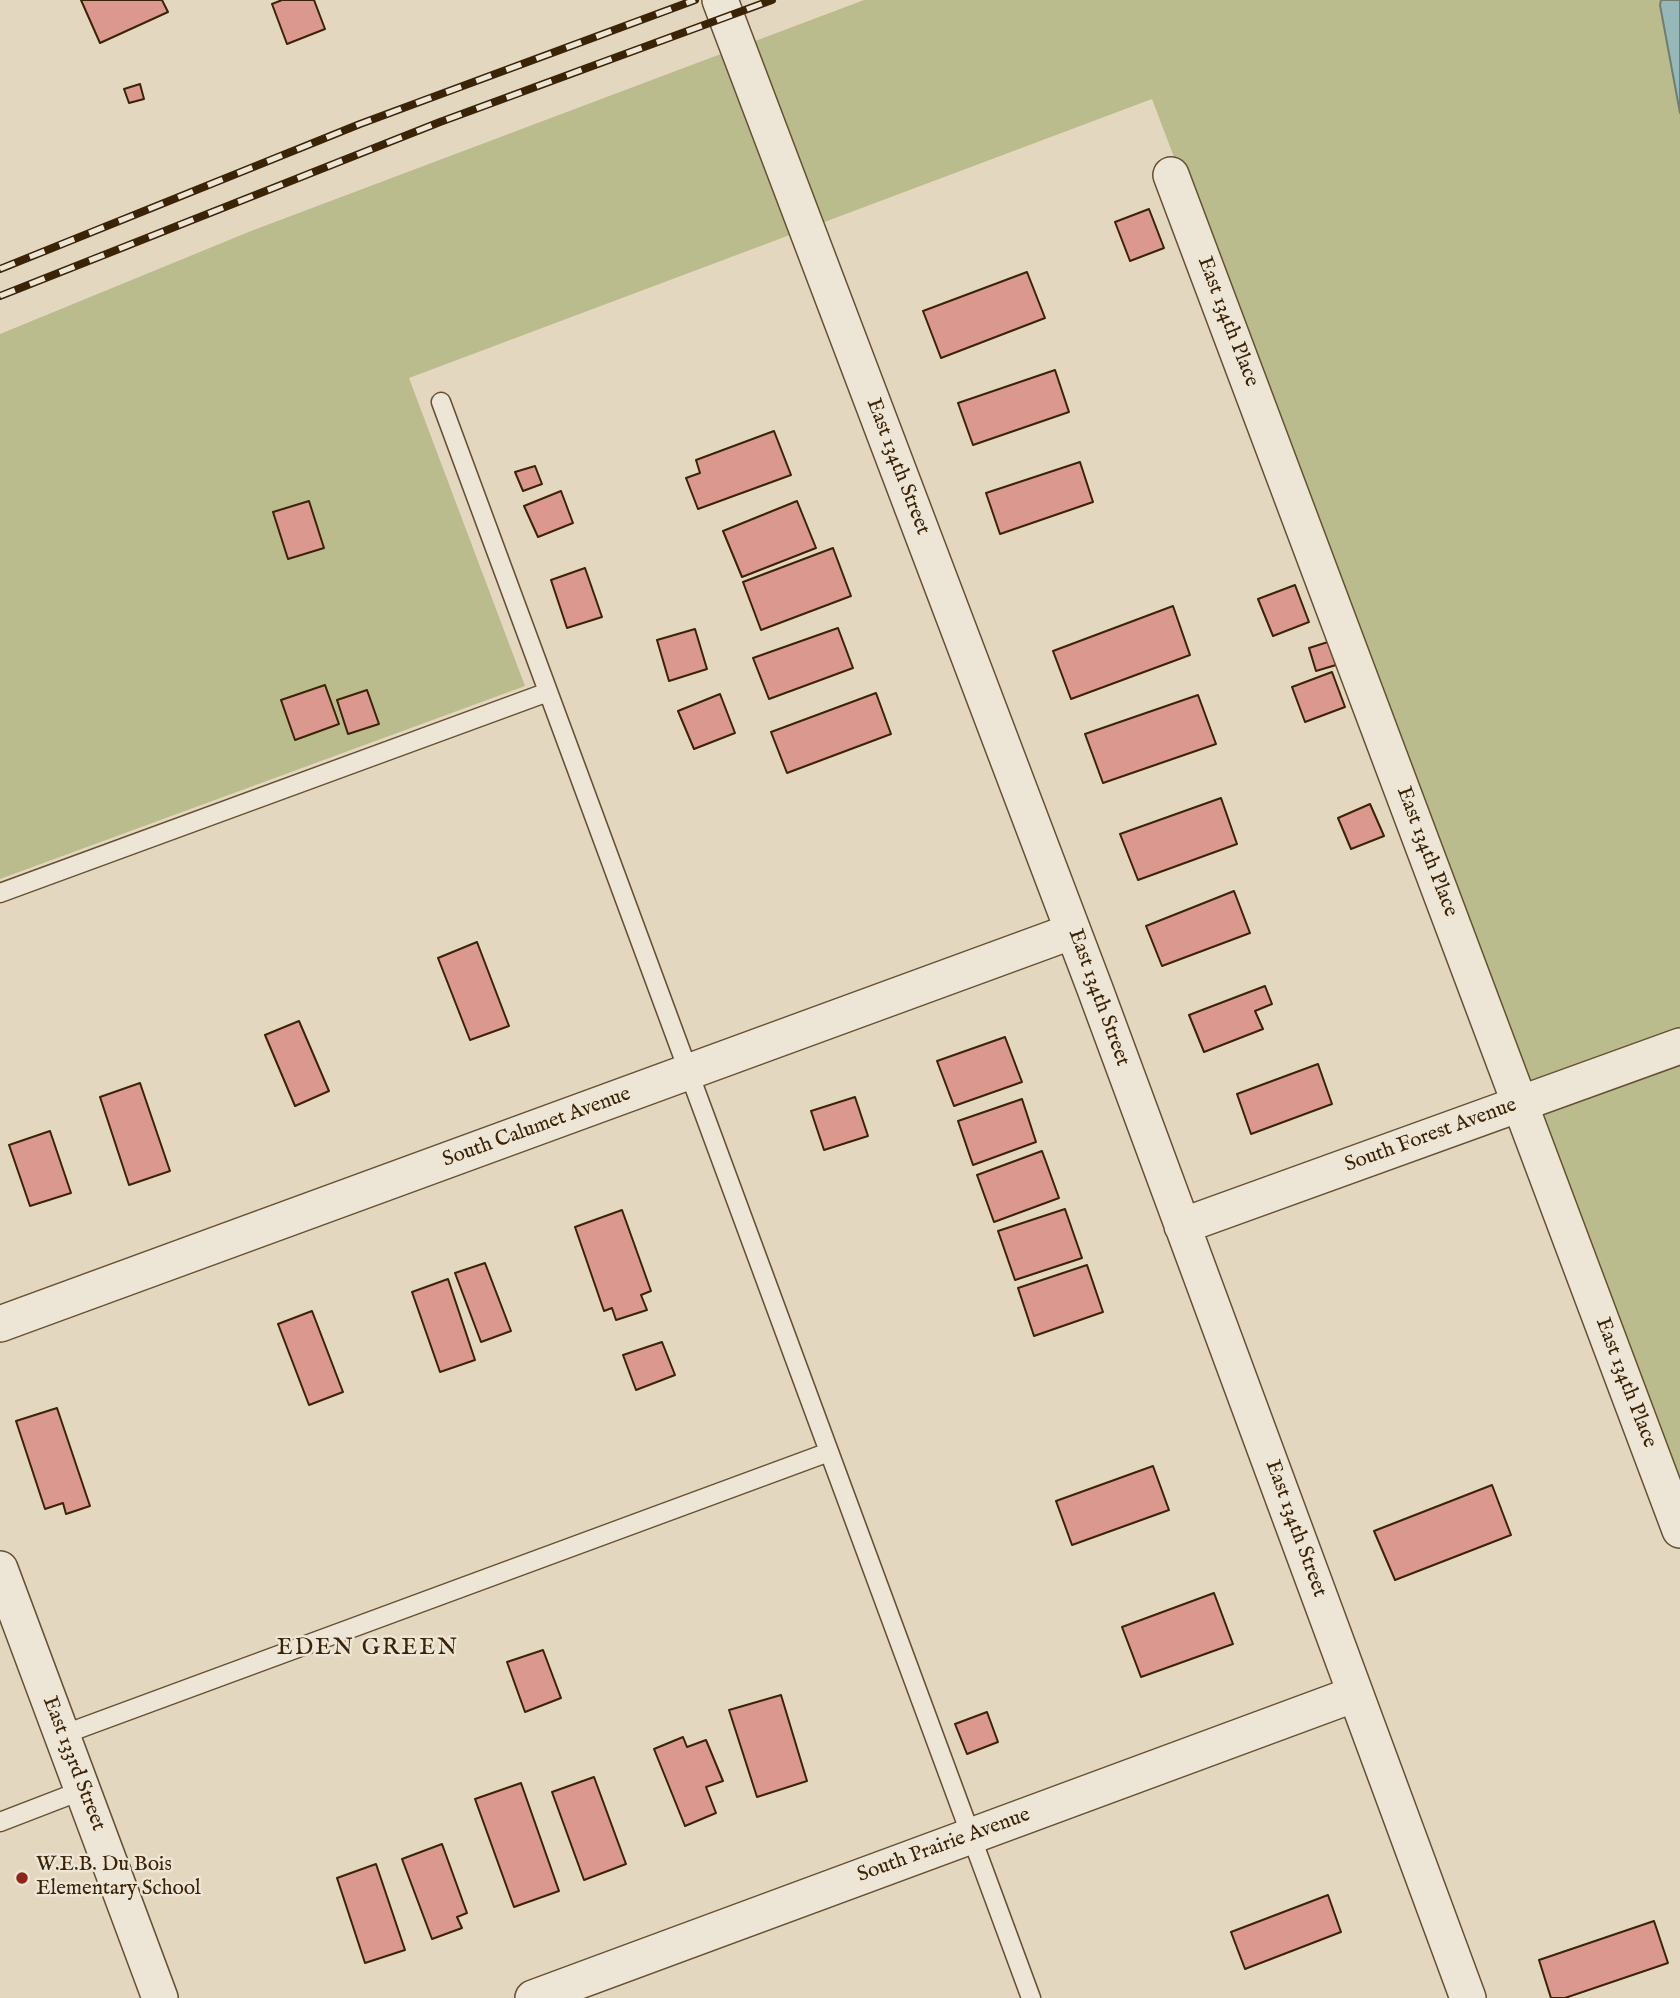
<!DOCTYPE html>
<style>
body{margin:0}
canvas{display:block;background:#e4d7bf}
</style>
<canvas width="1680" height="1998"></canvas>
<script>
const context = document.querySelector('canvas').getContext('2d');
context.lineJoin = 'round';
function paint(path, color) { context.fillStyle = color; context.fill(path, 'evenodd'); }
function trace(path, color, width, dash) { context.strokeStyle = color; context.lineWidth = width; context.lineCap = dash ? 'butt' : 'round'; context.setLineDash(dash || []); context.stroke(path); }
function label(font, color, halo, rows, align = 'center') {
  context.font = font + ' "IM FELL English",serif'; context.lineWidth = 5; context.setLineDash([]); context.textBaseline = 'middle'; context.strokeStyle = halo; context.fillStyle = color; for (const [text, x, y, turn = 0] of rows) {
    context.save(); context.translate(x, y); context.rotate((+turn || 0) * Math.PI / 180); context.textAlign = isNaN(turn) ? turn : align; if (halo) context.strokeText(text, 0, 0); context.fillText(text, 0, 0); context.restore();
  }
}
paint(new Path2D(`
 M864,0H1661L1680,113V1496L1152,99L409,378L525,686L0,879V334L251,231Z`), '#bbbc8d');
const water = new Path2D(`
 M1661,0H1680V113L1660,5Z`);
paint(water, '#97b8b8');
trace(water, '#727c71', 2);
const building = new Path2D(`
 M81,0H162L168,12L100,43Z
 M282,0H314L325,29L287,44L272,4Z
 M140,84L144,99L129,103L124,89Z
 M1149,209L1164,248L1130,261L1115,222Z
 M1027,272L1045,318L941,358L923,311Z
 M1055,370L1069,412L973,445L958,403Z
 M774,431L791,475L698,509L686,478L700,473L696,460Z
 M1080,462L1093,502L1000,534L986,493Z
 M535,466L542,484L523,491L515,472Z
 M561,491L573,523L538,537L524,506Z
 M309,501L324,548L288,559L273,512Z
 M797,501L816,548L742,577L723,531Z
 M833,548L851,596L761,630L743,582Z
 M585,568L602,617L567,628L551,580Z
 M1295,585L1309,622L1273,636L1258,599Z
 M1173,606L1190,655L1071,699L1053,651Z
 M838,628L853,668L769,699L753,658Z
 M695,629L707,669L669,681L657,640Z
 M1328,642L1336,665L1316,671L1309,648Z
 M1332,672L1345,707L1305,722L1292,687Z
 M325,685L339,724L295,740L281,700Z
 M367,690L379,724L348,734L337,700Z
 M876,693L891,734L787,773L771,732Z
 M720,694L735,733L694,749L678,711Z
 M1198,695L1216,744L1103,783L1085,734Z
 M1221,798L1237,844L1138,880L1120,834Z
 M1370,804L1384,836L1351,849L1338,818Z
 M1234,891L1250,933L1162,966L1146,926Z
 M477,942L509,1026L470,1040L438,958Z
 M1265,986L1272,1004L1255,1011L1263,1029L1204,1052L1189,1015Z
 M299,1021L329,1091L295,1106L265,1035Z
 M1005,1037L1022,1082L954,1106L937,1061Z
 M1318,1064L1332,1104L1251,1134L1237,1094Z
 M140,1083L170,1171L129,1185L100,1097Z
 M855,1097L868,1136L824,1150L811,1111Z
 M1022,1099L1036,1142L973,1165L958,1121Z
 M50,1131L71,1193L30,1206L9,1145Z
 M1042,1151L1059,1198L994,1222L977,1175Z
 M1065,1209L1082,1258L1015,1280L998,1231Z
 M622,1210L651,1291L641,1295L647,1310L616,1320L612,1308L604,1311L575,1227Z
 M485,1263L511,1331L481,1342L455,1273Z
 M1087,1265L1103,1312L1034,1336L1018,1288Z
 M448,1279L475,1360L440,1372L412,1292Z
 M312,1311L343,1392L309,1405L278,1324Z
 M662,1342L675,1375L636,1390L623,1355Z
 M57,1408L90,1506L66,1514L63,1503L45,1509L16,1421Z
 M1153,1466L1169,1510L1072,1545L1056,1501Z
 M1492,1485L1511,1535L1395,1580L1374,1531Z
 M1214,1593L1233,1644L1141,1677L1122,1627Z
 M543,1650L561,1698L525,1712L507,1662Z
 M781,1695L807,1781L757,1797L729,1710Z
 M987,1712L998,1742L967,1754L955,1724Z
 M683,1737L687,1747L706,1740L723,1781L706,1787L716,1813L685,1826L654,1749Z
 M594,1777L626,1864L584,1880L552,1792Z
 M521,1783L559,1891L514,1907L475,1799Z
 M442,1844L467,1913L457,1917L462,1928L432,1939L402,1859Z
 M376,1864L405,1950L365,1963L337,1878Z
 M1328,1895L1341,1932L1245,1969L1231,1932Z
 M1654,1921L1668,1963L1565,1998H1551L1539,1960Z`);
paint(building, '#db988f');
trace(building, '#3b2306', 2);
const lane = new Path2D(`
 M441,402L1031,1998
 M0,893L548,692
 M62,1735L829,1452
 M0,1822L83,1790`);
const street = new Path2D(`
 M720,0L1095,989L1468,1998
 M1171,175L1680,1530
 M1182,1226L1680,1046
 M0,1324L1073,931
 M0,1569L160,1998
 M533,1998L1355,1694`);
trace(lane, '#655034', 21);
trace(street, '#655034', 38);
trace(lane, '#ede5d5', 18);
trace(street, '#ede5d5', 35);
const rail = new Path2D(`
 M0,269L360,124L695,0
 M0,296L440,122L772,0`);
trace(rail, '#3b2306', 8);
trace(rail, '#ede5d5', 5, [16]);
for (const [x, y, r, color] of [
 [22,1878,7,"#8f2418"]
]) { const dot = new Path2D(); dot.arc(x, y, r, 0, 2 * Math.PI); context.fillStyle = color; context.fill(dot); trace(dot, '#ede5d5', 2.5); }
label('21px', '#3b2306', '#ede5d5', [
 ["East 134th Place",1227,322,69],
 ["East 134th Street",897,467,69],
 ["East 134th Place",1426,852,69],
 ["East 134th Street",1098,998,70],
 ["South Calumet Avenue",537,1128,-20],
 ["South Forest Avenue",1431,1136,-20],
 ["East 134th Place",1625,1383,69],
 ["East 134th Street",1295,1529,70],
 ["East 133rd Street",73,1764,69],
 ["South Prairie Avenue",944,1846,-20]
]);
label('21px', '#3b2306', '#ede5d5', [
 ["W.E.B. Du Bois",36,1866],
 ["Elementary School",36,1890]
], 'left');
context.letterSpacing = '2px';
label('23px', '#3b2306', '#ede5d5', [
 ["EDEN GREEN",368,1649]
]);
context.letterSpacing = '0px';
</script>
